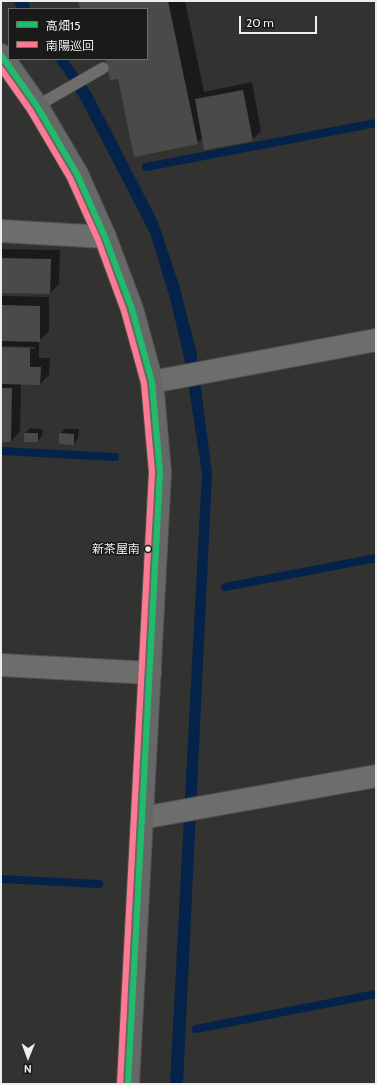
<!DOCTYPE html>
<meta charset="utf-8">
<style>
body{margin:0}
#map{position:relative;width:377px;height:1085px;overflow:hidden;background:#323231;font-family:Cabin,"Noto Sans JP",sans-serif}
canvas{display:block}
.frame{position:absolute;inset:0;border:2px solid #eeeeed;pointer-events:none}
.legend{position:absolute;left:8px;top:8px;width:140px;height:52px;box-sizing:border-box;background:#1a1a19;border:1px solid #6f6f6e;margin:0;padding:5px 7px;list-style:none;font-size:12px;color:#eeeeed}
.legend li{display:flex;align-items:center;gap:8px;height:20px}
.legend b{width:20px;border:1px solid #6f6f6e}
.north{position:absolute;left:8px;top:1037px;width:40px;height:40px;-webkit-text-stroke:3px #1a1a19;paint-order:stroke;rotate:181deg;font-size:11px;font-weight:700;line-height:16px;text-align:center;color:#eeeeed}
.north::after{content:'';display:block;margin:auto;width:14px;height:18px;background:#eeeeed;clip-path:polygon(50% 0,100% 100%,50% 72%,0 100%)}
.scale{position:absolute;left:239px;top:16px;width:78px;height:18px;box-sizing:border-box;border:2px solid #eeeeed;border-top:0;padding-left:5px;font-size:12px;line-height:14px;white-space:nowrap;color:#eeeeed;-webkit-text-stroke:3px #1a1a19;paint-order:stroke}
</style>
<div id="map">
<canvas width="377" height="1085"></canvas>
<div class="frame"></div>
<ul class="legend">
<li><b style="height:5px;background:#20bc6c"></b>高畑15</li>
<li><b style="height:5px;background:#fe7a93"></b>南陽巡回</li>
</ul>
<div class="north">N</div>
<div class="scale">20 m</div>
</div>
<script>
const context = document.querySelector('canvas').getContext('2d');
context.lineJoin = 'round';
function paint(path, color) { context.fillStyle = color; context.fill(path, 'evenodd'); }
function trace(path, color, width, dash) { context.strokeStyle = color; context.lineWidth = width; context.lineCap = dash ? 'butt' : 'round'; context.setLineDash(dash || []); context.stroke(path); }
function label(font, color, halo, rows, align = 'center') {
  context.font = font + ' Cabin,"Noto Sans JP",sans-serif'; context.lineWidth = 3; context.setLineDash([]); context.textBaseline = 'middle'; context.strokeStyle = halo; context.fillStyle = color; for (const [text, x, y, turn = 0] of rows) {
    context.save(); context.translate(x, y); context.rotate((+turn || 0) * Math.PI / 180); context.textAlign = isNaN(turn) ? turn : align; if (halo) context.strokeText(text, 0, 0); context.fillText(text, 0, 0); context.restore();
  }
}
paint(new Path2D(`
 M13,1H27L29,3L30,9H18Z
 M54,59H67L92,94L158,222L179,285L196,350L212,473L183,1084H170L202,473L185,362L170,298L150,233L81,100L64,72Z`), '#04224a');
paint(new Path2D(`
 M80,1H185L204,92L252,82L261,131L252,140L203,137L197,143L119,77L106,59H147V9H81Z
 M1,249L60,250L59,284L50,293L1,292Z
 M1,296L49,297V331L39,341V358H50L49,375L40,384H21L20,431L11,441H1V348L35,349V347L1,346Z
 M30,428L43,429L42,436L38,441L25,433Z
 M65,429H79L78,439L74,444L60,434Z`), '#0007');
trace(new Path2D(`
 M146,167L376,123
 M1,451L115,457
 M225,587L376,558
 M1,879L99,884
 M196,1029L376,994`), '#04224a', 8);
paint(new Path2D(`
 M78,1H168L198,144L134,157L118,79L110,80L105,59H147V9H80Z
 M243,90L253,141L204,150L195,99Z
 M1,258L51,259L50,294L1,293Z
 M1,305L40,306V342L1,341Z
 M1,347L30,348V367H41L40,385L1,384Z
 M1,388H12L11,442H1Z
 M24,433H38V442H24Z
 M59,433L74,434V445L59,444Z`), '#4a4a49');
const lane = new Path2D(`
 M37,106L103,68`);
const street = new Path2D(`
 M1,231L105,237
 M152,382L376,340
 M1,665L150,673
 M142,818L376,776`);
const secondary = new Path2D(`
 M1,55L37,106L77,174L105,237L132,309L152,382L160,472L128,1084`);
trace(lane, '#515150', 12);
trace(street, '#515150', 24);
trace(secondary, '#515150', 24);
trace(lane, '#6d6d6c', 11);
trace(street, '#6d6d6c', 22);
trace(secondary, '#666868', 22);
trace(new Path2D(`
 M1,55L37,106L77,174L105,237L132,309L152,382L160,472L128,1084`), '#20bc6c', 6);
trace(new Path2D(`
 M1,69L30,110L70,178L98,240L124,311L144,383L152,472L120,1084`), '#fe7a93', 6);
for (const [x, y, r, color] of [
 [148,549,3.5,"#eeeeed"]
]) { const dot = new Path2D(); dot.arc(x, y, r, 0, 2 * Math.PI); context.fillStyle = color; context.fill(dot); trace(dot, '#1a1a19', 1.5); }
label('12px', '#eeeeed', '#1a1a19', [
 ["新茶屋南",140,549]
], 'right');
</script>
